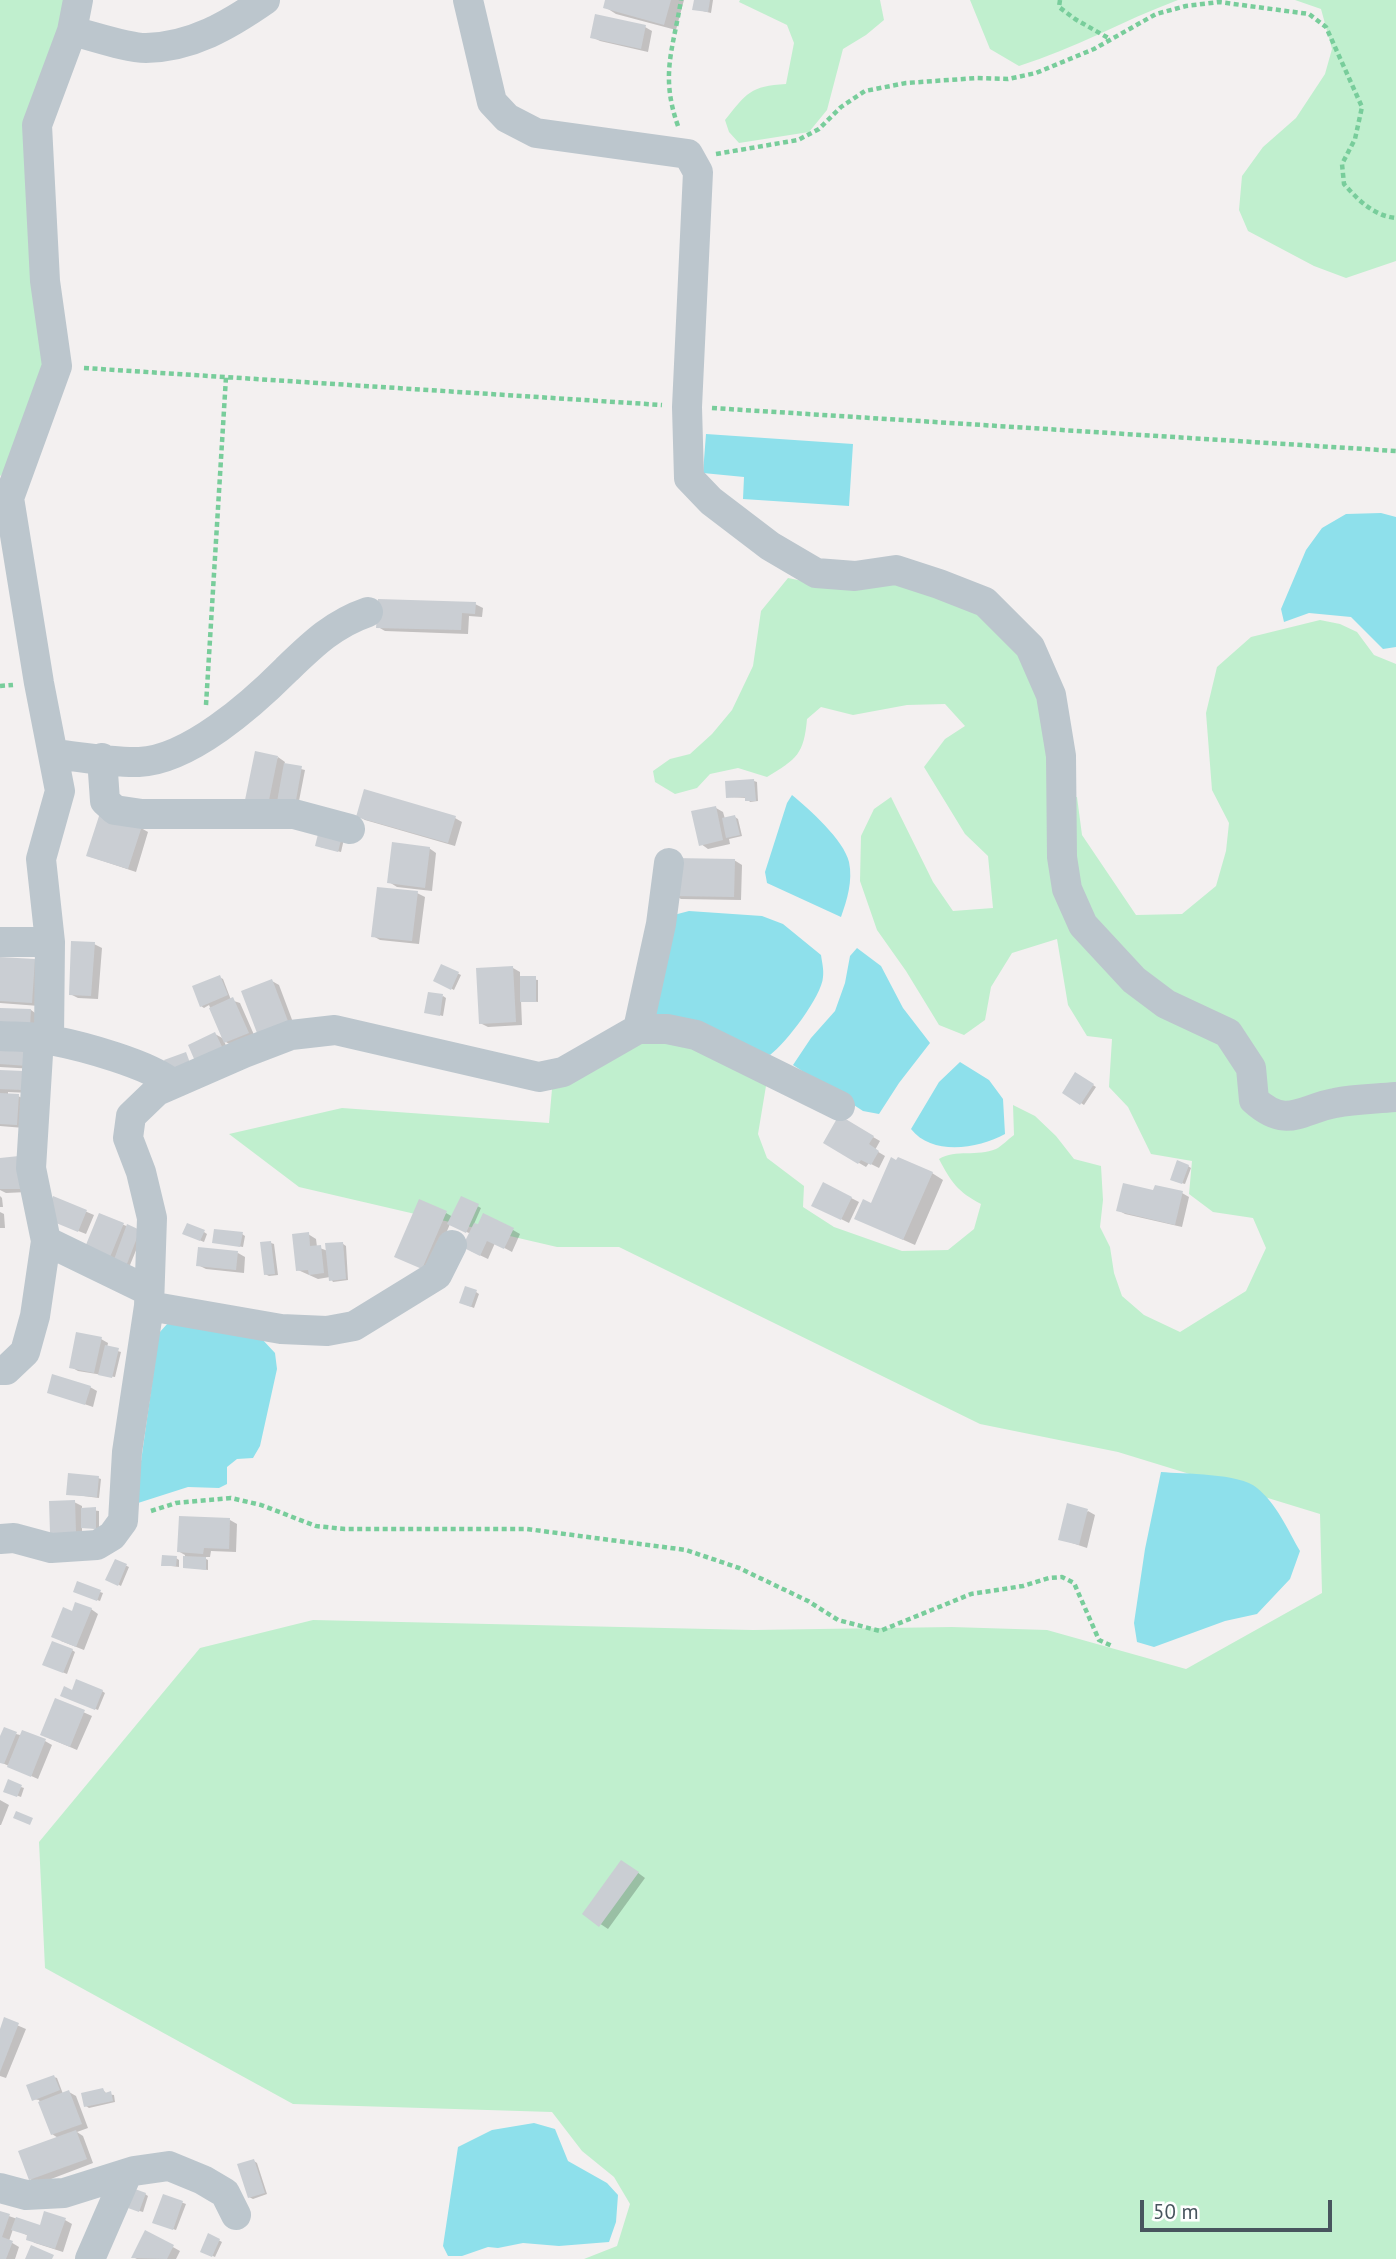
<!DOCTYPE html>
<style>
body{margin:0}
#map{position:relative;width:1396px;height:2259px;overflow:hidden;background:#f3f0f0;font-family:"PT Sans",sans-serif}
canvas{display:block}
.scale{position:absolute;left:1140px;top:2200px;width:192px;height:32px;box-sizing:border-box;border:4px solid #48555e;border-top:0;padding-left:9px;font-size:21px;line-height:24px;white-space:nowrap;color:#48555e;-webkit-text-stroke:5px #fff;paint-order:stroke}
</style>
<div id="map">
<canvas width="1396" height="2259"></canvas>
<div class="scale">50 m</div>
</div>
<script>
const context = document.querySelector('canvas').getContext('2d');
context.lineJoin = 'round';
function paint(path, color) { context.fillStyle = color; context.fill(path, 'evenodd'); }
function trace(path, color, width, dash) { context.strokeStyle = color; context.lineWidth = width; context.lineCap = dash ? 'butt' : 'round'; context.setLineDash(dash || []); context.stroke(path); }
paint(new Path2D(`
 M0,0H64L61,27L25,122L48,364L13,465L0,476Z
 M740,0H880L884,20L866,35L843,49L827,110L809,132L739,143L729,132L725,120C747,93 750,86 786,84L794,43L787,25L739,2Z
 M970,0H1178C1124,20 1074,49 1019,66L990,49Z
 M1295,0H1396V261L1346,278L1314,266L1248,231L1239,210L1242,176L1263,147L1296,118L1325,74L1332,49L1321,9Z
 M788,578L818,584L901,580L995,619L1027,654L1045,703L1053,798L1077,797L1082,835L1136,915L1182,914L1216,886L1226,851L1229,823L1212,790L1206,713L1217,667L1251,637L1320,620L1340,624L1357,632L1374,655L1396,664V2259H584L617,2246L630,2204L614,2177L582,2151L552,2112L293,2104L45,1968L39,1842L200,1648L313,1620L753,1630L952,1627L1047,1630L1186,1669L1322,1593L1320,1514L1118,1452L980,1424L619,1247H557L299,1187L229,1134L342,1108L549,1123L552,1089L625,1044L695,1042L767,1080L758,1134L767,1158L804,1186L803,1207L834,1227L902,1251L948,1250L974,1229L981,1204C958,1192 951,1182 939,1159C956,1149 977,1157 996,1149C1002,1146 1008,1139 1014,1135L1013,1105L1035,1116L1056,1136L1074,1159L1101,1166L1103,1200L1100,1227L1110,1247L1114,1273L1122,1296L1144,1315L1180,1332L1246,1291L1266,1248L1253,1218L1213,1212L1189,1194L1192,1161L1151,1154L1128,1107L1109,1087L1112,1039L1087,1036L1068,1005L1057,939L1012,953L991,987L985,1020L964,1035L939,1025L906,971L877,930L860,881L861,836L874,809L891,797L933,882L953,911L993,908L988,856L965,834L924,767L945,739L965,726L945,704L907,705L853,715L821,707L807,719C804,754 797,759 767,777L738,768L710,774L697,788L675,794L655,782L653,771L670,759L690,754L712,734L732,710L753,666L761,611Z`), '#c0efce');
paint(new Path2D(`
 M706,434L853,444L849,506L743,499L744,477L703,473Z
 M1381,513L1396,517V647L1383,649L1351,617L1309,613L1284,622L1281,609L1306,550L1322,528L1346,514Z
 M792,795C809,809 844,840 849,862C853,881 847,900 841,917L767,883L765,872L787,803Z
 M689,911L762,916L783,924L821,955C822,962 824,970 823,977C822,996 786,1043 770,1055L652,1016L670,916Z
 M857,948L881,966L903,1008L930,1043L899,1083L879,1114L863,1111L793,1065L811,1038L835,1011L845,983L850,956Z
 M960,1062L989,1080L1003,1099L1005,1134C978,1149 932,1156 911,1129L939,1082Z
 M168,1323L261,1338L275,1353L277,1369L260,1446L253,1458L237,1459L227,1467V1484L219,1488L188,1487L138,1503L136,1497L159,1333Z
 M1161,1472C1183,1474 1240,1473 1257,1488C1276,1503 1288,1530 1300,1551L1290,1579L1257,1614L1225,1621L1154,1647L1137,1642L1134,1623L1145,1549Z
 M534,2123L555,2129L568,2161L607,2183L618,2195L616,2222L609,2242L559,2246L523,2243L498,2248L488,2247L462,2256H448L443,2246L458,2147L492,2130Z`), '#8ee0eb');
paint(new Path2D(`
 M607,0H684L676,30L616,14L605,7Z
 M696,0H713L711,13L694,9Z
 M645,27L652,31L648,52L600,41L592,37Z
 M475,604L483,608L482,617L469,616L468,634L385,631L378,627Z
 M278,757L285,762L284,765L305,770L298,806L254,804Z
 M754,781L757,782L758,801L750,802L747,798L728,797Z
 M716,808L723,812L725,819L735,817L738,819L742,836L729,839L730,844L708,849L701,844Z
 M358,816L455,818L462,822L455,846L365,820Z
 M141,828L148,832L136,872L88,856Z
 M344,839L341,852L320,847Z
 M429,848L436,853L432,891L397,887L389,882Z
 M734,860L742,865L741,900L681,899L674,895Z
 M417,893L425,897L419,944L380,940L373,936Z
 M94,944L102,948L98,999L78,998L70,994Z
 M0,958L35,960L42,965L39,1006L0,1003Z
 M442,966L461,975L454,990L435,980Z
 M513,968L520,972V978L538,980V1002L521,1000L522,1025L488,1027L480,1023Z
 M219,977L223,979L231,1000L240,1003L255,1037L233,1046L224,1041L232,1059L207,1071L215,1034L224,1039L209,1005L204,1008L201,1006Z
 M272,981L279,985L294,1025L258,1032Z
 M443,996L446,998L443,1016L426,1012Z
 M0,1009L31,1010L38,1015L37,1030Z
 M0,1050L35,1069L0,1067Z
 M0,1072L30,1093L8,1092V1095L18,1096L26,1100L24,1128L0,1126Z
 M1076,1074L1096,1087L1084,1105L1064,1092Z
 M840,1118L880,1141L875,1150L885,1156L879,1168L869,1163L866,1167L825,1143Z
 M0,1159L27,1192L6,1193L0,1190Z
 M1188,1166L1191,1168L1185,1184L1175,1181Z
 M932,1173L943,1180L915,1245L857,1219L872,1205Z
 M824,1184L859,1202L849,1223L821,1209Z
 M1154,1192L1182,1193L1189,1197L1182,1227L1125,1214L1118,1210Z
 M0,1196L2,1198L3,1207H0Z
 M54,1198L94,1215L86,1234L53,1221Z
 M462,1198L481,1208L474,1224L513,1230L520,1234L512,1252L495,1243L488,1259L471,1251V1234L450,1224L430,1271L404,1260L446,1213L453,1217Z
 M0,1212L4,1214L5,1228H0Z
 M100,1215L143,1233L128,1270L92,1255Z
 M204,1232L207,1234L204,1242L187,1235Z
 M242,1234L245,1236L243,1247L214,1242Z
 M308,1234L316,1239L317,1247L328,1251L343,1244L346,1246L348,1280L333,1282L330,1277L318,1279L298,1270Z
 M271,1243L274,1244L278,1275L269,1276L265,1274Z
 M238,1253L245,1257L244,1273L206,1269L198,1265Z
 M476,1292L479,1294L474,1308L464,1304Z
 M101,1339L108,1343L107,1348L121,1352L115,1377L78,1371L71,1367Z
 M90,1387L97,1391L93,1407L49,1392Z
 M98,1478L101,1479L99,1498L68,1494Z
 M74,1502L82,1506V1509L99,1511V1529L82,1527V1536L59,1537Z
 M1088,1511L1095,1515L1087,1548L1060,1539Z
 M230,1520L237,1524L236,1552L211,1551L210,1557H202L208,1560V1570L185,1567V1555L178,1551Z
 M176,1558L179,1560V1567L163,1565Z
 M116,1561L129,1567L121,1586L108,1579Z
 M100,1592L103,1593L100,1601L78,1593Z
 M91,1609L98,1614L84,1650L61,1641Z
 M72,1650L75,1652L67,1674L47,1666Z
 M102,1691L105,1693L98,1710L65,1697L73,1692Z
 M56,1700L92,1716L77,1750L49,1738Z
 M16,1734L45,1741L52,1745L38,1779L0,1762V1741Z
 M21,1787L24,1788L21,1797L8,1792Z
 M0,1800L9,1805L1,1825H0Z
 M629,1866L645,1878L608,1929L584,1913Z
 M5,2020L26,2029L6,2078L0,2076V2033Z
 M54,2077L57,2078L63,2094L69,2092L76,2096L88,2128L77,2132L83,2136L93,2163L38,2184L30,2179L58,2138L52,2134L39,2100L33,2099Z
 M103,2090L107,2094L114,2095L115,2102L89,2108L86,2106Z
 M254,2161L257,2163L267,2194L253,2199L249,2197Z
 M145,2194L148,2196L143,2212L133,2209Z
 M164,2196L186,2204L176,2230L157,2224Z
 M0,2213L41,2227L65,2220L72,2224L63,2252L35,2243L28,2239L29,2236L13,2229L9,2241L19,2247L15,2259H0Z
 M146,2232L180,2251L176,2259H137L133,2257Z
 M209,2235L222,2242L215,2257L202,2251Z`), '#0003');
paint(new Path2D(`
 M605,0H671L664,25L603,8Z
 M694,0H710L708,12L692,10Z
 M595,14L646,25L641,49L590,38Z
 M378,599L476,602L475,614L462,613L461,630L376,628Z
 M255,751L278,756L268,805L245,800Z
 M284,763L302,766L295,806L277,802Z
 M754,779L756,801H745V797L726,798L725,781Z
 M364,789L456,816L448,843L356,817Z
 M716,806L723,840L699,846L691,811Z
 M100,813L142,826L128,869L86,856Z
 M735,815L740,835L726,838L722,818Z
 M319,830L342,836L338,852L315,846Z
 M392,842L430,847L425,888L387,883Z
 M673,858L735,859L734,897L672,896Z
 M377,887L418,891L412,941L371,937Z
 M71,941L95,942L91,996L69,995Z
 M0,957L35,959L32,1003L0,1001Z
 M441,964L459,972L451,990L433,981Z
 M513,966L516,1022L479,1024L476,968Z
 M220,975L228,995L200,1007L192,986Z
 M520,976H536V1002H520Z
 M272,979L288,1021L257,1033L241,991Z
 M428,992L443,994L440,1016L424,1013Z
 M233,997L249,1033L224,1043L209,1008Z
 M0,1008L31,1009L30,1027L0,1025Z
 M215,1032L226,1055L198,1068L188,1045Z
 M0,1049L29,1050L28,1066L0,1064Z
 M186,1052L193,1071L171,1079L164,1060Z
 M0,1070L24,1071L23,1090L0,1089Z
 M1075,1072L1094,1084L1080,1105L1062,1093Z
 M0,1093L19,1094L17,1125L0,1124Z
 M839,1115L874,1136L869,1144L879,1151L871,1165L861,1160L858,1164L823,1143Z
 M19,1156L20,1189H0V1158Z
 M891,1157L896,1160L898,1157L933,1172L903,1240L854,1219L863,1199L871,1203Z
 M1177,1160L1189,1165L1182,1184L1170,1180Z
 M823,1182L852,1197L841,1220L811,1206Z
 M1123,1183L1153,1190L1155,1185L1183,1191L1175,1225L1116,1211Z
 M53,1196L87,1210L78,1232L44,1218Z
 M461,1196L479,1204L466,1233L447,1224Z
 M419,1199L447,1211L422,1269L394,1257Z
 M99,1213L124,1223L108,1262L83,1252Z
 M483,1213L514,1228L504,1249L487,1241L480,1256L462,1247L474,1223L478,1224Z
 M187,1223L205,1230L200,1241L182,1234Z
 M127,1224L140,1230L125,1269L112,1265Z
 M214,1229L243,1232L240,1247L212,1243Z
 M309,1232L310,1246L321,1245L324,1273L309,1275L308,1270L296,1271L292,1234Z
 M271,1241L275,1274L264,1275L260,1242Z
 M343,1242L346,1279L329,1281L325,1243Z
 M198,1247L238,1251L236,1270L196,1266Z
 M465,1286L477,1290L471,1307L459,1303Z
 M76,1332L102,1337L94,1373L69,1368Z
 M105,1345L119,1348L112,1378L98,1375Z
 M52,1374L91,1386L85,1405L47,1393Z
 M68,1473L99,1476L97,1497L66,1495Z
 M75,1500L76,1533H50L49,1501Z
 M1067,1503L1088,1509L1079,1545L1058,1540Z
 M96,1507V1529L81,1528V1508Z
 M179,1516L230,1518L229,1549L204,1548L203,1554L177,1552Z
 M162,1555L177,1556L176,1566H161Z
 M183,1556L206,1557V1570L183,1568Z
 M115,1559L127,1564L118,1586L105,1580Z
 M77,1581L101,1590L97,1601L73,1592Z
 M75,1602L92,1608L76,1647L51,1637L63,1607L72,1611Z
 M52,1641L73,1649L63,1673L42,1665Z
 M76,1679L103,1690L95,1710L60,1696L64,1686L72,1690Z
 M55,1698L85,1710L70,1747L40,1735Z
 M4,1727L17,1732L4,1764L0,1763V1736Z
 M22,1730L46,1739L31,1777L7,1767Z
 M8,1779L22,1785L17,1797L3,1792Z
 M16,1811L33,1818L30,1825L13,1818Z
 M621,1860L639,1872L599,1927L582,1914Z
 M4,2017L19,2023L0,2072V2029Z
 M54,2075L60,2090L32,2101L26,2085Z
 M103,2088L105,2093L111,2091L113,2101L84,2107L81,2093Z
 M69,2090L82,2124L51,2135L38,2102Z
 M76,2130L87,2159L29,2180L18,2151Z
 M254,2159L265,2193L248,2198L237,2164Z
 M135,2189L146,2193L139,2212L128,2208Z
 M163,2194L183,2201L173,2230L152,2223Z
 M0,2211L10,2214L2,2237L13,2241L6,2259H0Z
 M44,2211L66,2218L55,2249L26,2240L27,2235L11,2230L16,2217L40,2225Z
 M145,2230L174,2245L167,2259L131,2258Z
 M208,2233L220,2239L212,2257L200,2252Z
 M31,2245L54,2255L52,2259H25Z`), '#caced3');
trace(new Path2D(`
 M1060,0L1059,7L1075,19L1110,39
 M678,126C660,75 673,50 681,0
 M716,154L798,140L819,129L841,107L865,91L906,83L977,78L1008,79L1036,73L1094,49L1156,14L1186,6L1219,2L1309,14L1326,27L1362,107L1355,139L1342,164L1344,184C1358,200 1374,216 1396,218
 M84,368L662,405
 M712,408L1396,451
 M0,686L13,685
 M206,705L226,377
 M151,1511L176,1503L231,1498L261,1505L316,1526L345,1529H527L686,1550L739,1568L808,1601L838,1620L880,1631L971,1594L1023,1586L1049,1578L1062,1577L1074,1583L1099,1640L1112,1646`), '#78cd9b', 4.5, [5, 3.5]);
trace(new Path2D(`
 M468,0L492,102L507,118L536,133L688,154L698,172L687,407L689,478L711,501L770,546L816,573L855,576L896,570L939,584L985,602L1030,647L1051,695L1061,756L1062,857L1067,889L1083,925L1134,980L1166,1004L1228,1033L1251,1068L1254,1100C1287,1130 1301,1109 1335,1103C1355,1099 1376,1099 1396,1097
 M72,31C93,36 127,48 146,48C192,47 229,25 265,0
 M54,754C82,757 112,763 139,762C189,760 252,704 286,670C312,645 333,624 368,612
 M102,758L105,801L115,810L142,814H294L350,829
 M0,942H50
 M638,1029H667L696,1035L840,1106
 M0,1036C16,1037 34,1036 50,1040C82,1046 149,1064 173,1084
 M39,1038L31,1168L46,1241L149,1291
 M49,1039L50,942L41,859L60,791L39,683L9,498L57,366L45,281L37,125L72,31L78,0
 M149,1306L281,1329L327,1331L354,1326L437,1275L452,1245
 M0,1370H6L25,1352L35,1316L46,1241
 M0,1539L14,1538L51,1548L97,1545L112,1536L123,1521L127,1452L149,1306L152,1218L141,1172L128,1138L131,1116L157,1091L244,1053L291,1035L335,1030L539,1077L563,1072L638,1029L661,924L669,863
 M0,2188L26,2195L64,2193L134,2171L169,2166L203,2180L225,2193L236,2215
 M90,2259L127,2174`), '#bcc6cd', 30);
</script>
